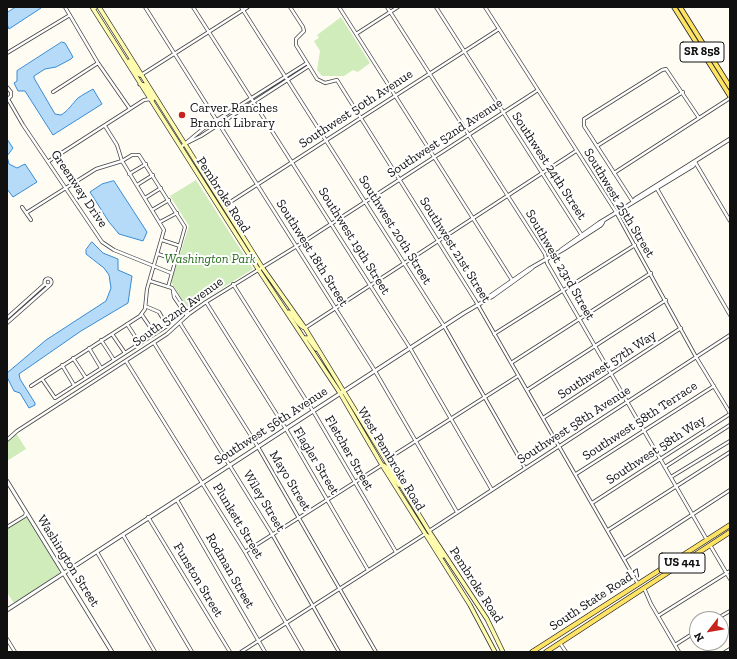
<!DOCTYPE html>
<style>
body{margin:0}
#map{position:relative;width:737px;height:659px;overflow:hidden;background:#fffdf3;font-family:"Zilla Slab",serif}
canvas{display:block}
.frame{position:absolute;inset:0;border:8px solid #101010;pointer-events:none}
.north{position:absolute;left:689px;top:611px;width:40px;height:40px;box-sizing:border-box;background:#fff;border:1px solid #9f9f9f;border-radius:50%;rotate:239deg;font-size:11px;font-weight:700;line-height:16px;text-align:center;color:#101010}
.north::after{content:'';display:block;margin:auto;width:14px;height:18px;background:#c72420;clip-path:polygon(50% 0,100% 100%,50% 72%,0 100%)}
</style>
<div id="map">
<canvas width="737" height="659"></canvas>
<div class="frame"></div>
<div class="north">N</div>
</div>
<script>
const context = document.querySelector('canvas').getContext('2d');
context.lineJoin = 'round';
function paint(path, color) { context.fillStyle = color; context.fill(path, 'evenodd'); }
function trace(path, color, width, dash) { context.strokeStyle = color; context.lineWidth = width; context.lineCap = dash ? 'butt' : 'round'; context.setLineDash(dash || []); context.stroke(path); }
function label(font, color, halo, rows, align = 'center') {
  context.font = font + ' "Zilla Slab",serif'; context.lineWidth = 4; context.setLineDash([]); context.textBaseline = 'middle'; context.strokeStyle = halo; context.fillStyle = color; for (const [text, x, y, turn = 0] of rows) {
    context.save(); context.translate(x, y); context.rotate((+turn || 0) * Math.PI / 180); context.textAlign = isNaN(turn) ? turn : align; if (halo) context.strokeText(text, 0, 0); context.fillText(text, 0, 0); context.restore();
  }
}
paint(new Path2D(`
 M341,17L370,63L358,72L353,70L344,76H322L317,70L320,51L314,41L319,38L317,35Z
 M196,180L253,269L188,309L171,282L189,226L170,196Z
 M16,433L26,449L7,461V442Z
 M25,517H28L60,569L59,573L16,603L13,602L7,592V529Z`), '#d0ecba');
const water = new Path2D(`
 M16,7H41V8L9,29L7,24V13Z
 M62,42L65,43L73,57L71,59L56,67L45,69L34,76V78L55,114L61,115C69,110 72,104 78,98C82,95 88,92 93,89L102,104L53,135L25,91H18L14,83L17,81V71Z
 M7,139L13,148L7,156L9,164L17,168L25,164L37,182L13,197L7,189Z
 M114,181L147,232L143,241L119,234L109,222L90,192L102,184Z
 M92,242L103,253L118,259V270L132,276L128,303L81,331L19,374L20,379L35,403V405L29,408L20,393L14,391L7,377V373L46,340L106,301L111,288L109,275L104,268L86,254V250Z`);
paint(water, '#b5dbf9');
trace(water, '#388bd3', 1);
const minor = new Path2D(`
 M65,7L98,63L130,109
 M145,7L375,371L457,512
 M193,7L410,348L492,490
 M241,7L444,326L525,468
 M290,7L303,27L304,31L296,39V45L317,79L325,83L337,80L475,300L638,584
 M339,7L512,280
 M387,7L545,254L547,263L707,540
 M436,7L581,234
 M485,7L616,212L696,357L730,413
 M93,9L97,7
 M356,34L398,7
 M7,53L70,15
 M141,75L248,7
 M7,87L11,92V96L8,99
 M53,92L98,63
 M8,99L23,125L102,242L114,250L171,273
 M185,144L201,136L309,66
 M597,146L683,92
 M181,147L204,128L307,63
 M49,161L144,100L150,99
 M695,162L730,221
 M614,173L730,98
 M129,174L146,164
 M137,185L153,175
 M656,187L730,315
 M145,198L161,188
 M633,202L584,126V119L662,70L666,69L699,118
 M224,206L499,29
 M22,207L31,220
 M152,210L169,200
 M26,213L96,169L122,161L132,155H139L185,227L168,287
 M160,222L177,213
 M162,240L180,246
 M158,254L176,260
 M44.5 282a3.5 3.5 0 1 1 7 0a3.5 3.5 0 1 1-7 0Z
 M150,281L172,288L189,314
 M233,284L313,411L396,552
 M173,291L174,297L187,316
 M206,302L286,429L368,570
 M142,315L155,334
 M7,318L45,284
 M7,323L50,285
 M180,323L258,447L376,652
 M127,324L140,344
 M305,328L576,151
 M112,334L125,353
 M494,334L635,245
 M101,340L114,360
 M154,343L272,534L339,652
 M89,348L101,368
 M73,358L86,378
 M126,361L245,552L303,652
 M511,363L651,273
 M62,365L74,385
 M42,379L55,398L167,326L159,312L145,306
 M31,386L140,316L145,309L147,289L164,230L122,161L117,145L105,126
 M527,390L666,300
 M543,418L681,328
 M7,440L17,431L167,334L189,314L206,302L297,246L538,90
 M386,460L518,376
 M665,467L730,425
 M576,474L714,386
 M671,477L730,441
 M177,500L265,652
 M592,503L730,414
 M148,517L230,652
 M7,527L25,516L26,513
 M608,530L730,452
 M429,531L730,335
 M123,535L192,652
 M710,545L730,579
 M97,552L155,652
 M245,552L382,465
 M624,559L730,490
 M644,588L651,604L679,652
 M658,616L730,571
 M716,619L730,611
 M7,639L15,652
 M560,643L566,652
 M675,645L697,631
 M241,652L425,534
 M725,652L730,649`);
const tertiary = new Path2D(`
 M633,202L635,199L730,139
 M561,250L599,223L693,166L695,162
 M490,296L529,269L564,249L601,225L603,222
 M7,481L112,652
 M7,610L464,313L493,296L532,268`);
const secondary = new Path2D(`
 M92,7L258,269L340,393L382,465L470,605L495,652
 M99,7L262,267L305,328L429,531L487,619L503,652
 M129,61L137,73L140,75
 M140,84L144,85L153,99
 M289,312C296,316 297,326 305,328
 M305,338H308L316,349
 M383,465L387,468L399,485
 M426,535L431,538L443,556`);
const primary = new Path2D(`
 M674,7L730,96
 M680,7L730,87
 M532,652L730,525
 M546,652L730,532`);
trace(minor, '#434343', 4);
trace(tertiary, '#434343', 4.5);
trace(secondary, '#323232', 5);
trace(primary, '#212121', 5.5);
trace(minor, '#fff', 2.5);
trace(tertiary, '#fff', 3);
trace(secondary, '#fffcae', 3.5);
trace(primary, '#fee364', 4);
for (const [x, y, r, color] of [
 [182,115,4,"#c72420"]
]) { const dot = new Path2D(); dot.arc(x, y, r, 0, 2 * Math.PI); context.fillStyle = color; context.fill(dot); trace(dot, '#fff', 1.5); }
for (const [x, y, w] of [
 [702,52,44],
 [682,563,46]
]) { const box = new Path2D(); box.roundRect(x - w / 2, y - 10, w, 20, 3); context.fillStyle = '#fff'; context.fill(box); trace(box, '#101010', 1); }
label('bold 12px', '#101010', null, [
 ["SR 858",702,52],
 ["US 441",682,563]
]);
label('13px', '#101010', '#fff', [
 ["Carver Ranches",190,108],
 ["Branch Library",190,123]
], 'left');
label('13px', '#101010', '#fff', [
 ["Southwest 50th Avenue",356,109,-33],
 ["Southwest 52nd Avenue",445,138,-33],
 ["Southwest 24th Street",549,166,57],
 ["Greenway Drive",79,189,56],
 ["Pembroke Road",223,195,57],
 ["Southwest 25th Street",619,203,59],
 ["Southwest 20th Street",395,230,58],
 ["Southwest 19th Street",354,241,58],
 ["Southwest 21st Street",455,250,58],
 ["Southwest 18th Street",312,253,58],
 ["Southwest 23rd Street",560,265,60],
 ["South 52nd Avenue",178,312,-36],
 ["Southwest 57th Way",607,365,-33],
 ["Southwest 58th Terrace",640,421,-33],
 ["Southwest 58th Avenue",574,425,-33],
 ["Southwest 56th Avenue",271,426,-33],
 ["Southwest 58th Way",656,450,-33],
 ["Fletcher Street",349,453,60],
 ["West Pembroke Road",391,459,59],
 ["Flagler Street",316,461,59],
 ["Mayo Street",290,481,59],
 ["Wiley Street",264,501,59],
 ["Plunkett Street",238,521,59],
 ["Washington Street",68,561,58],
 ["Rodman Street",230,571,60],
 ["Funston Street",198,580,59],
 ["Pembroke Road",476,585,57],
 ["South State Road 7",595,599,-33]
]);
label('italic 13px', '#276c1c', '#fff', [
 ["Washington Park",210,259]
]);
</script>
